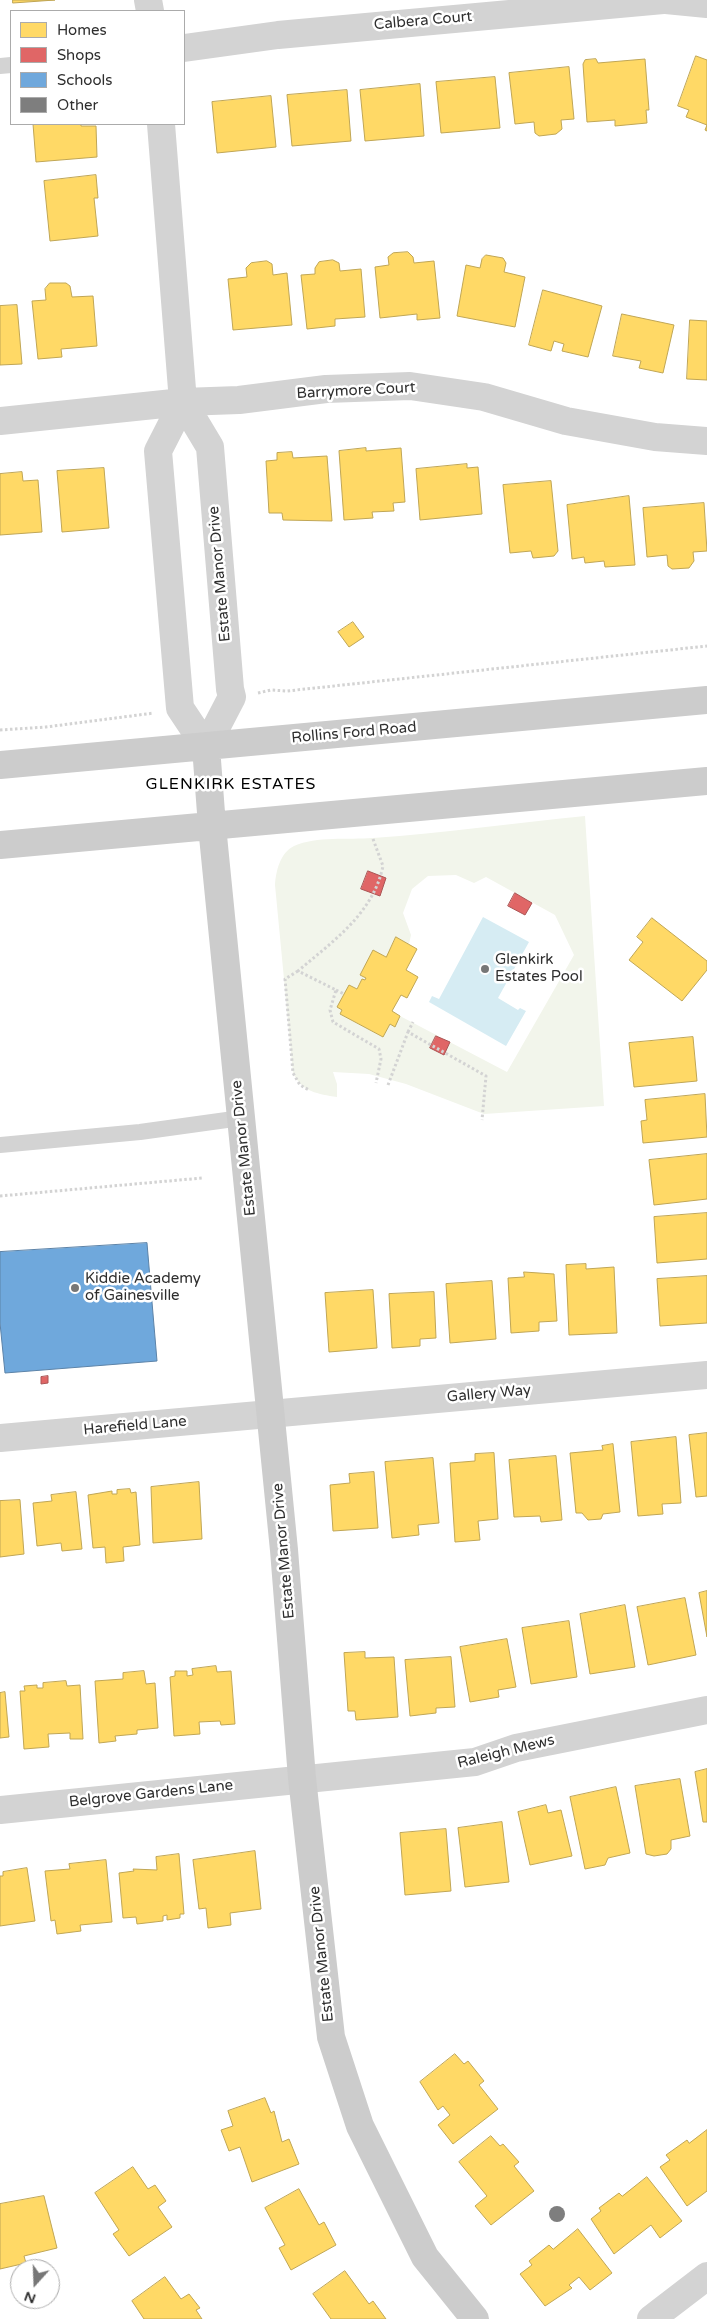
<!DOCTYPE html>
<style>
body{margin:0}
#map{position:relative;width:707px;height:2319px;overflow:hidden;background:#fff;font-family:"Varela Round",sans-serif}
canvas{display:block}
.legend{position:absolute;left:10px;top:10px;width:175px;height:115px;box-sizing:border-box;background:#fff;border:1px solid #ababab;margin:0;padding:6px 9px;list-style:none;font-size:15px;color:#2e2e2e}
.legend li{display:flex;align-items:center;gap:10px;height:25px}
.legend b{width:25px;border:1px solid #ababab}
.north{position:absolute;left:10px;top:2259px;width:50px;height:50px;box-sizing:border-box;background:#fff;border:1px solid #ababab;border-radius:50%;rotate:200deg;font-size:14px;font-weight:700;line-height:20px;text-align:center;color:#2e2e2e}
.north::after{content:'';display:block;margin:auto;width:18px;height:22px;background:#777;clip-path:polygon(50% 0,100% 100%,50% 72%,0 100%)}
</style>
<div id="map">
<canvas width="707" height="2319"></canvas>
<ul class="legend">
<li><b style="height:14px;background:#ffd966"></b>Homes</li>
<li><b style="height:14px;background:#e06666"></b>Shops</li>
<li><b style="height:14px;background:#6fa8dc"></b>Schools</li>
<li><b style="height:14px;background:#7e7e7e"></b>Other</li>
</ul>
<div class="north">N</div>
</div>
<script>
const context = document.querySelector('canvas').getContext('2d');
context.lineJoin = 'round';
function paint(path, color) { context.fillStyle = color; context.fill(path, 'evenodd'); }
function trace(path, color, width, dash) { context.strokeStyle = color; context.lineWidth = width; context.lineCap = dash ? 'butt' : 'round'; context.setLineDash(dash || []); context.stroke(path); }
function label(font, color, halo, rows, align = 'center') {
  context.font = font + ' "Varela Round",sans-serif'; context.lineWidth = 5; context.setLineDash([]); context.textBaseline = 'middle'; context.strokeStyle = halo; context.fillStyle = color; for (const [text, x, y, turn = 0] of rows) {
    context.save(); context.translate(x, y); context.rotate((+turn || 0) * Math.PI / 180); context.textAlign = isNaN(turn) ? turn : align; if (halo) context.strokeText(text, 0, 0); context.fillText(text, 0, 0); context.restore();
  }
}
paint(new Path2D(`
 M585,816L604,1106L484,1114L406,1084L369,1074L333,1072L337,1084V1097C318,1094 302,1092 293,1073L275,885C276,871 280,853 294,846C317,836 348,840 373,838C444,833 514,823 585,816ZM456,875L474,883L486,877L555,915L574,955L507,1072L400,1016L395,1026L390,1024L382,1037L340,1014L362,979L365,980L366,978L360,974L373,951L386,957L396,937L409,944L411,935L403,913L412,889L428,876Z`), '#f2f5eb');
paint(new Path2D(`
 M483,917L529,942L498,998L518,1010L520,1008L526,1011L506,1046L429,1002L432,996L439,999Z`), '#d6ecf3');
const homes = new Path2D(`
 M13,0H55L13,3Z
 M696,56L707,60V131L705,130L707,125L686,117L689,110L678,106Z
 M596,59L598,63L645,59L649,110H646L647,123L615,126V120L587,122L583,64L585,60Z
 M569,67L574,119L561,120L562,129L556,134L539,136L535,133L534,122L515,124L509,73Z
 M495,77L500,128L441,133L436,82Z
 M420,84L424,136L365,141L360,90Z
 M347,90L351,141L292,146L287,95Z
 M271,96L276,147L217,153L212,102Z
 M23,124H81V126H96L97,157L36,162L33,124Z
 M96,175L98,198H94L98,236L50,241L44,181Z
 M408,252L413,257L414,263L434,261L440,318L417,320V314L380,318L375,267L389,265L388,257L393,253Z
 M486,255L503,258L506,263L504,272L525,277L515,327L457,316L466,265L480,268L482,259Z
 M333,260L339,263L340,271L361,269L365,317L335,319V326L307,329L301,275L315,274V268L319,262Z
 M267,261L272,264L273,275L287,273L292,325L233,330L228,279L247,277L246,268L251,263Z
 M50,283H66L70,286L72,297L93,296L97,346L61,349L62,357L38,359L32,301L46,300L45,289Z
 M543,290L602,306L588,357L562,351L564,344L554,341L551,351L529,345Z
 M17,305L22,364L0,365V306Z
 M622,314L674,325L663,373L639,368L641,361L613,356Z
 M690,320L707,321V380L687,379Z
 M366,448V451L401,448L405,502L393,503L394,511L372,512L373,518L344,520L339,451Z
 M292,452L293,458L327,456L332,521L283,520L282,513H269L266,461L277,460V453Z
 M467,464V468L478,467L482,514L420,520L416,469Z
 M104,468L109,528L62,532L57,471Z
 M22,472L23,481L38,480L42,532L0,535V474Z
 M551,481L558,551L554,556L533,558L531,551L510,553L503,485Z
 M629,496L635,565L605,567L604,561L585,563L584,557L572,559L567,505Z
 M704,503L707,551L693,552L694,561L689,568L672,569L668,566L667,555L647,557L643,508Z
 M353,622L364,637L349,647L338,632Z
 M652,918L707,961V970L682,1001L629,960L643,942L637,937Z
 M396,937L417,949L406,970L418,977L407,998L401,995L392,1011L400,1016L395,1027L390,1024L383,1037L340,1014L342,1010L337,1007L349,985L357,989L362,979L365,980L366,978L360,975L373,950L386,957Z
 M693,1037L697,1081L634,1087L629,1043Z
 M705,1094L707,1137L643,1143L641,1121L647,1120L645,1100Z
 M707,1154V1199L654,1205L649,1160Z
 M707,1213V1259L657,1263L654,1217Z
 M586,1264V1269L614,1267L617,1333L569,1335L566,1265Z
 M524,1272L554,1274L557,1321L539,1322V1331L511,1333L508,1278L524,1277Z
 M707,1276V1323L660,1326L657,1279Z
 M492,1281L496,1339L450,1343L446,1284Z
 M373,1290L377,1348L329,1352L325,1293Z
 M434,1292L436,1338L420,1339V1346L392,1348L389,1294Z
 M707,1433V1496L696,1497L689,1435Z
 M676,1437L681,1503L662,1504L663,1514L638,1516L631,1442Z
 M613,1444L620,1512L603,1514L601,1519L588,1520L582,1513H576L570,1453L603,1450L602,1446Z
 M494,1453L498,1519L478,1521L480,1540L455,1542L450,1463L475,1461V1454Z
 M556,1456L562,1520L541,1522L540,1516L514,1517L509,1460Z
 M433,1458L439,1523L418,1525L419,1535L392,1538L385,1462Z
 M374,1472L378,1528L333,1531L330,1485L350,1483L349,1474Z
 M199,1482L202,1539L153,1543L151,1487Z
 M130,1489L131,1493L136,1492L140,1545L123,1547L124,1561L106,1563L105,1547L93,1548L88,1495L112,1491V1494H117V1490Z
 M76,1492L82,1549L62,1551L61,1543L37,1546L33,1503L52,1501L51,1495Z
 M20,1500L24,1554L0,1557V1501Z
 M707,1591V1637L699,1593Z
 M685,1598L696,1655L648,1665L637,1607Z
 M625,1605L635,1667L590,1674L580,1614Z
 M569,1621L577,1677L531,1684L522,1628Z
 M507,1639L516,1687L498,1690L499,1697L470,1702L460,1647Z
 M365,1652V1658L394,1657L398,1717L356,1720L355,1711H348L344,1653Z
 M451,1657L455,1707L436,1708V1713L410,1716L405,1660Z
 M216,1666L217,1672L231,1671L235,1724L221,1725L220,1721L199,1722L200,1734L174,1736L170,1677L175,1676V1671H187V1676L193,1675L192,1669Z
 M144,1671L146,1684L155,1683L158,1728L137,1730V1734L115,1736L116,1741L99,1743L95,1681L123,1679V1673Z
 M66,1681L67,1686L80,1685L83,1739H70V1733L48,1734L49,1747L24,1749L20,1691H25L24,1686L37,1685V1688H43V1683Z
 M5,1692L9,1737L0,1738V1693Z
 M707,1769V1822H703L695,1772Z
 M680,1779L690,1836L671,1840V1849L667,1854L654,1856L646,1854L635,1786Z
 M616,1787L630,1853L608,1858L605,1865L585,1869L570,1797Z
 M546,1805L548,1813L561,1810L572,1856L530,1865L518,1812Z
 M502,1822L509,1882L465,1887L458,1828Z
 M446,1829L451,1891L405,1895L400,1833Z
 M255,1851L261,1909L230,1913L231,1925L208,1928L206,1908L199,1909L193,1860Z
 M179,1854L184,1914H180V1918L167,1920V1915L163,1916V1921L137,1924L136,1917L123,1918L119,1873L134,1871L133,1869L157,1870L156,1857Z
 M106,1860L112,1922L80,1925L81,1931L57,1934L55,1920L51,1921L45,1871L70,1869L69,1864Z
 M27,1868L35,1921L0,1926V1876H3V1872Z
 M455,2054L464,2064L468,2061L484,2081L479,2085L498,2109L453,2144L438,2125L450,2115L443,2106L438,2110L420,2082Z
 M265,2098L271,2113L274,2111L282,2142L289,2139L299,2164L252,2182L240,2147L229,2151L221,2130L233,2126L228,2111Z
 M707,2130V2191L687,2206L660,2167L670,2160L666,2155L687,2140L689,2143Z
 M491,2136L500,2146L503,2144L519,2162L514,2166L534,2191L491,2225L475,2206L487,2196L459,2162Z
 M133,2167L148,2189L155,2185L166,2201L158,2207L172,2227L129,2256L113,2234L119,2230L95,2193Z
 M647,2177L682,2221L660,2238L651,2225L614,2254L591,2219L601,2211L599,2208L619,2193L622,2196Z
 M299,2189L319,2225L324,2222L336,2245L291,2270L279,2248L285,2245L265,2208Z
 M44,2196L57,2248L24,2256L26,2263L0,2269V2204Z
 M578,2229L612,2273L590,2290L579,2277L569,2285L572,2288L545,2306L520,2274L532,2265L529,2261L549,2245L553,2249Z
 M345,2271L369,2304L373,2301L386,2319H331L313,2294Z
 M165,2277L181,2299L189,2294L200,2308L196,2310L202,2319H144L132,2301Z`);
paint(homes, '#ffd966');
trace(homes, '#c0a655', 1);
const shops = new Path2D(`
 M368,871L386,878L380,896L361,889Z
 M515,893L532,903L525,915L508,906Z
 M436,1036L450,1042L444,1055L430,1048Z
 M48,1376V1383L41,1384V1377Z`);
paint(shops, '#e06666');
trace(shops, '#ab5555', 1);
const schools = new Path2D(`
 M147,1243L157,1361L5,1373L0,1323V1252Z`);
paint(schools, '#6fa8dc');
trace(schools, '#5c83a8', 1);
paint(new Path2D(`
 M549 2214a8 8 0 1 1 16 0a8 8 0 1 1-16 0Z`), '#7e7e7e');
trace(new Path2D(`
 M258,693L271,690L287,691L707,646
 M0,730L46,727L154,713
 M373,839L383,866C373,914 333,941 298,971L336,990L330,1010L333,1022L379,1049L381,1059L376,1083
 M298,971L285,979L293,1073L300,1085L309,1090
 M336,990L344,994
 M408,1032L413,1022
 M388,1085L408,1032L486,1076L482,1120
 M0,1196L202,1178`), '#d3d3d3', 3, [2.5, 2.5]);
trace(new Path2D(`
 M0,66L11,65
 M0,1145L140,1132L241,1118`), '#d3d3d3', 16);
trace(new Path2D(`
 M148,0L150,11
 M666,0L707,4
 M184,48L278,35L663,0
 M161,124L183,402L210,447L230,689L232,697L206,747L180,708L158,451L183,402
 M0,421L183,402L239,400L326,389L410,386L484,397L566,421L655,437L707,441
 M0,1438L707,1375
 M0,1810L475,1762L516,1748L707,1710
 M651,2319L707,2276`), '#d3d3d3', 28);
trace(new Path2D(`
 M206,747L212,826L284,1550L302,1778L331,2037L360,2126L425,2257L475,2319
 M0,765L707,700
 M0,845L707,781`), '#ccc', 28);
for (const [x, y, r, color] of [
 [485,969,5,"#777"],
 [75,1288,5,"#777"]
]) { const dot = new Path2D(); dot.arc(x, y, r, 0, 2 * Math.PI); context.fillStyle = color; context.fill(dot); trace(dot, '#fff', 2); }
label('15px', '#2e2e2e', '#fff', [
 ["Calbera Court",423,21,-5],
 ["Barrymore Court",356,391,-3],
 ["Estate Manor Drive",220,574,-95],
 ["Rollins Ford Road",354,733,-5],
 ["Estate Manor Drive",244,1148,-96],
 ["Gallery Way",489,1394,-5],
 ["Harefield Lane",135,1426,-5],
 ["Estate Manor Drive",284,1551,-95],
 ["Raleigh Mews",506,1752,-14],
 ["Belgrove Gardens Lane",151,1794,-6],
 ["Estate Manor Drive",322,1954,-96]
]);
label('15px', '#2e2e2e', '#fff', [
 ["Glenkirk",495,960],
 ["Estates Pool",495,977],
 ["Kiddie Academy",85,1279],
 ["of Gainesville",85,1296]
], 'left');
context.letterSpacing = '1px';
label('16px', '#000', '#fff', [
 ["GLENKIRK ESTATES",231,785]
]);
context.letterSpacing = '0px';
</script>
